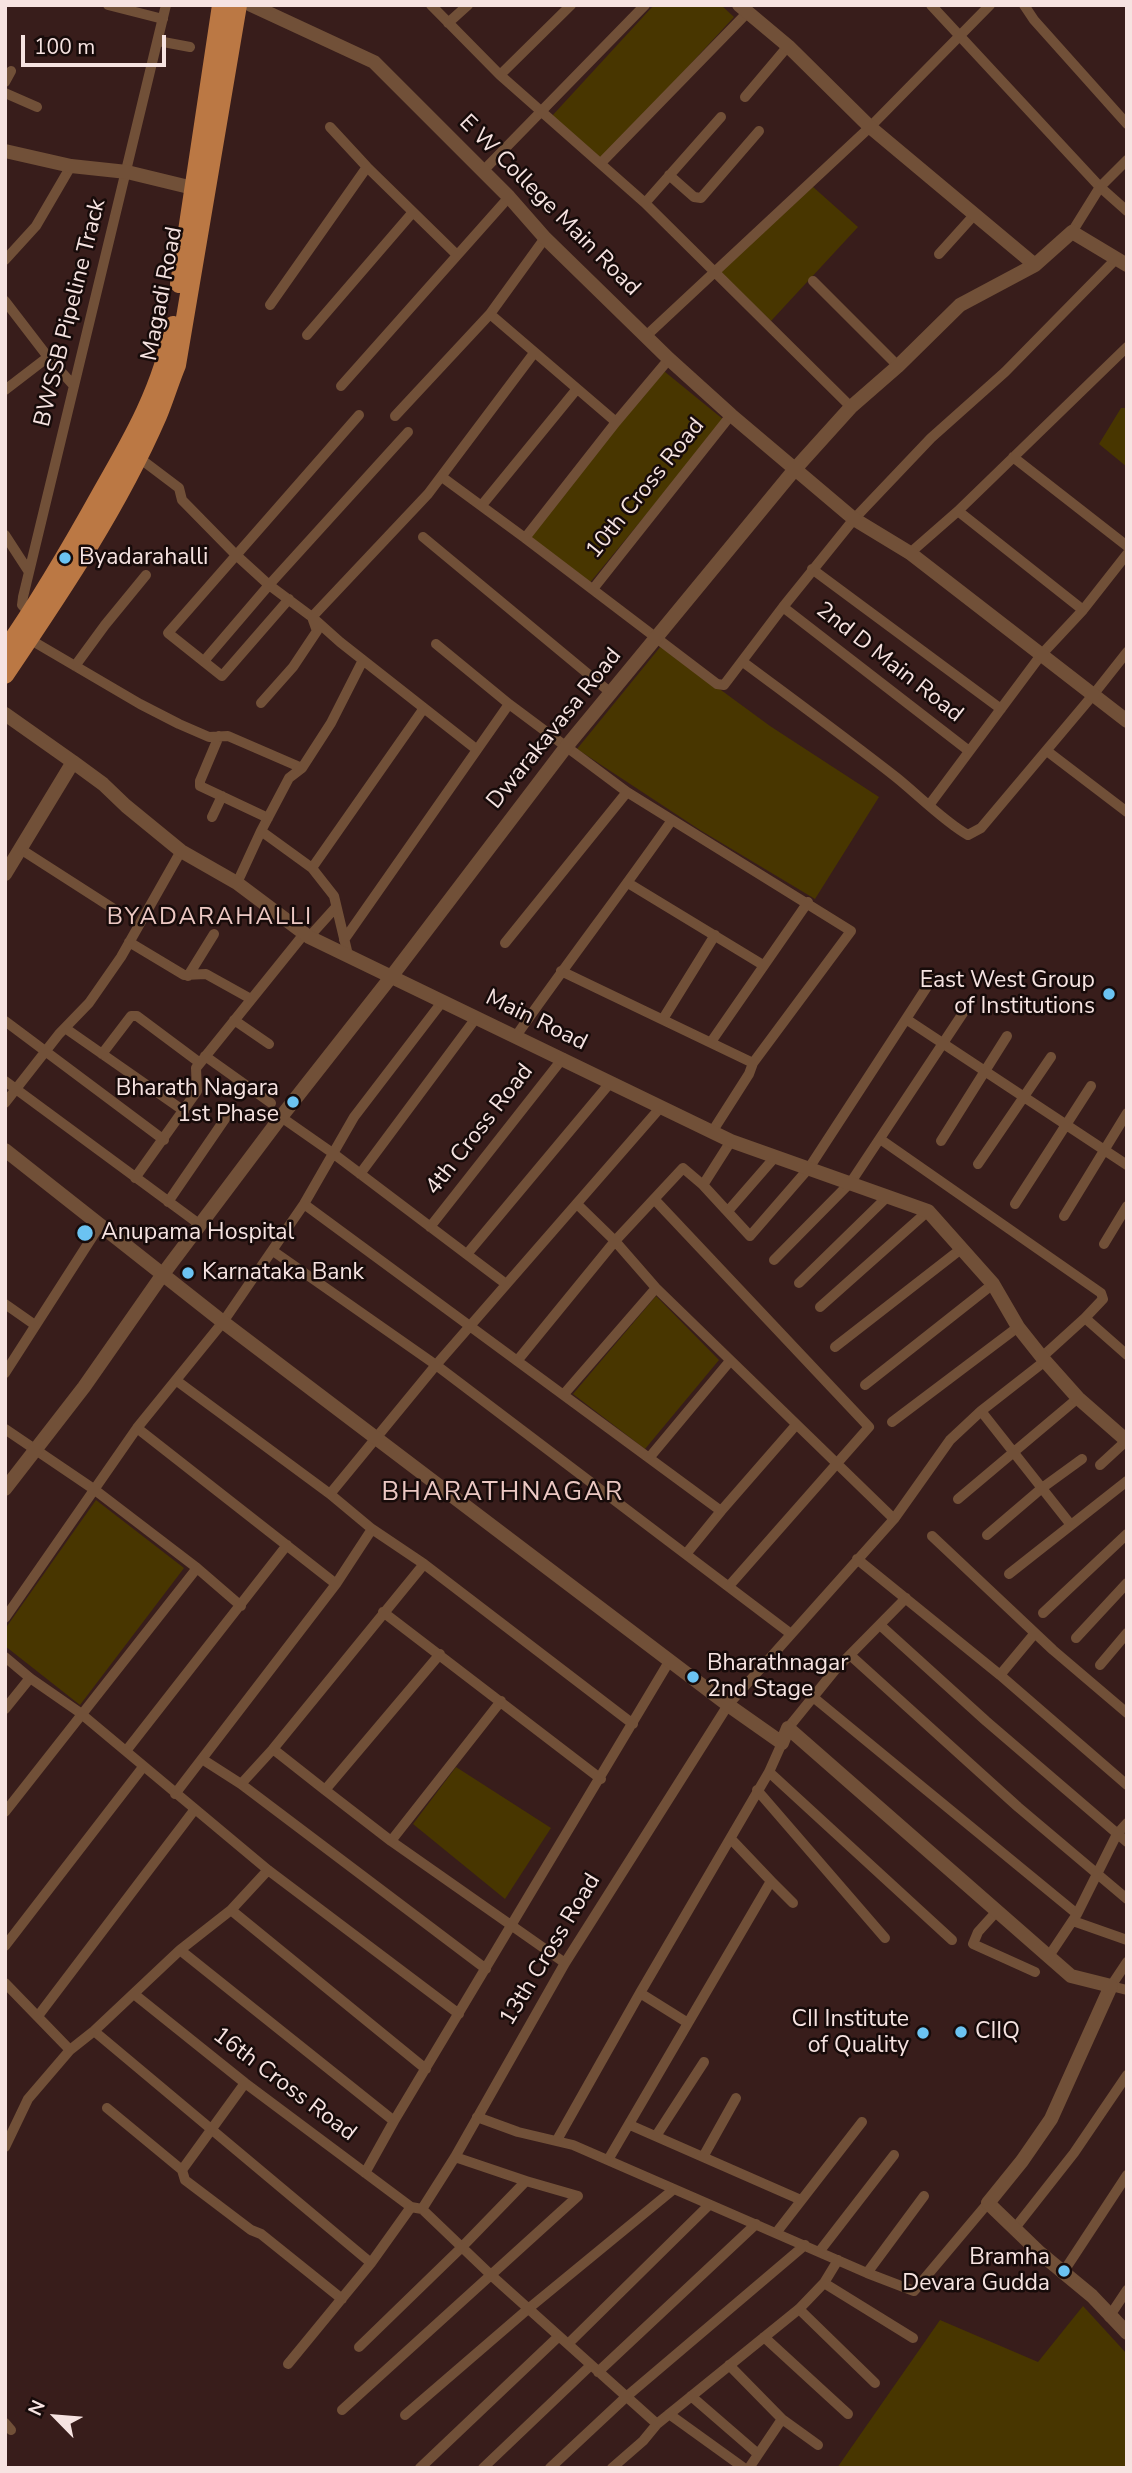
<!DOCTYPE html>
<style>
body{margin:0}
#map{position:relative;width:1132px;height:2473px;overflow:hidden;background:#381d1b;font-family:"Nunito Sans",sans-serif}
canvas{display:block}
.frame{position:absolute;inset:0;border:7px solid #f6e3e1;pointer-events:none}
.north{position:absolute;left:21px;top:2382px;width:70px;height:70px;-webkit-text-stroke:5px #170b0a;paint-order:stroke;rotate:295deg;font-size:19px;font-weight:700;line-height:28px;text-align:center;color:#f6e3e1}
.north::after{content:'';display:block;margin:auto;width:24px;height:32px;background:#f6e3e1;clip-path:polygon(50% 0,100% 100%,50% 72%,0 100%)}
.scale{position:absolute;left:21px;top:35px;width:145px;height:32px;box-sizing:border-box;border:4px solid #f6e3e1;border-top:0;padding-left:9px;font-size:21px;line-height:24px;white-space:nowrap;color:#f6e3e1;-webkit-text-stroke:5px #170b0a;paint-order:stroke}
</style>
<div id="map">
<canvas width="1132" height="2473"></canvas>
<div class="frame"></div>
<div class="north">N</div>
<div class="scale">100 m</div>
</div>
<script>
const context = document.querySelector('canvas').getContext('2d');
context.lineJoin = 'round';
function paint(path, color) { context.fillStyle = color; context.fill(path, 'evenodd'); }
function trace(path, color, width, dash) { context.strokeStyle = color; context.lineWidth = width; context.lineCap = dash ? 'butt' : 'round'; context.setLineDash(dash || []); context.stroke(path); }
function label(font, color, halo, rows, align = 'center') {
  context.font = font + ' "Nunito Sans",sans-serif'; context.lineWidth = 5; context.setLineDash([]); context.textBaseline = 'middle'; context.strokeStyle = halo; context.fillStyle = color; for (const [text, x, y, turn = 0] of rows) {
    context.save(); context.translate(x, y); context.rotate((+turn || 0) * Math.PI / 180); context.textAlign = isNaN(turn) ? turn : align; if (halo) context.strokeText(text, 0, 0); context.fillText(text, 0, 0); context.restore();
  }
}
paint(new Path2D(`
 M654,5H721L734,17L600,162L551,117Z
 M812,186L858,227L771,321L720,273Z
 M659,367L724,420L588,585L524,532Z
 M1121,408H1127V467L1099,444Z
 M661,646L770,726L879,797L815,899L700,830L577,749Z
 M656,1296L719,1360L645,1449L573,1394Z
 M96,1500L184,1568L80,1705L5,1646V1629Z
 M456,1767L551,1828L505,1899L413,1824Z
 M1083,2306L1127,2354V2468H837L940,2320L1038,2362Z`), '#483600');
trace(new Path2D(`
 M108,5L163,19
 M431,5L500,75L645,203L851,407
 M931,5L1100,187L1127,211
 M1024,5L1034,20L1127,124
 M448,23L468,5
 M158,41L190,47
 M500,75L571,5
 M5,82L11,71
 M5,93L37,107
 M745,97L788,46
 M330,127L367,167L457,255
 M601,163L747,13
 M482,172L645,5
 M669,175L694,197L701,198L759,131
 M645,203L721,117
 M1072,232L1100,187L1127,160
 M939,254L975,214
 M5,260L36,226L71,166
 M813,281L898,366
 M5,301L48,357
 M270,305L367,167
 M490,314L616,422
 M307,335L413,212
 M646,336L870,127L990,5
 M669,359L616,422L525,538L717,684L724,685L783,607L854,519L931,438L1005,372L1116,259
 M341,386L509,197
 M5,390L48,357L74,386
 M395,416L490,314L545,238
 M138,457L179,488L182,500L235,554L269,585L312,617L317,631L293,667L261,703
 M1013,457L1127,546
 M442,477L525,538
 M482,505L576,390
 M958,511L1083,610
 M5,535L29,572
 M423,537L611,693
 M910,553L958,511L1127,347
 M812,569L1001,709
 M593,589L731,415
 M289,599L222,676L168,633L359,415
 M783,607L969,751
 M31,615L22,605L23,597L166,5
 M24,636L140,704L179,724L209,737L228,736L302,768L289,778L261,831L312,868L334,896L348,955
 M436,644L509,704L627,792L851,931L753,1063L749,1074L712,1132
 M204,661L269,585L408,432
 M743,662C794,700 846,738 897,778C918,795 946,823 968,835L981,828L1093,695L1127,652
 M75,666L105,625L146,575
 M219,736L200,781V786L268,818
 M476,749L340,642L312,617L428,494L534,353
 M1047,751L1127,812
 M302,768L331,723L363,660
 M930,804L1041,655L1083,610L1127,554
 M212,817L222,796
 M22,850L117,911
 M312,868L424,708
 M237,883L261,831
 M628,883L763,965
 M309,937L336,907
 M344,940L509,704
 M129,942L184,975L206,974L251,999
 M505,943L627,792
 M561,971L753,1063
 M188,976L214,934
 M663,1019L715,935
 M906,1019L932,979
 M234,1020L269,1044
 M5,1021L164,1140
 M65,1028L184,1111
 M516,1036C567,963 621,893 672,820
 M711,1042L808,902
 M102,1054L131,1016H137L200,1063
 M205,1056L271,1103
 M5,1081L199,1224
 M5,1103L59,1034L89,1003L121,957L181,851
 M281,1117L334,1154L506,1284
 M880,1139L1101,1293L1103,1299L1085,1318
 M941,1141L1007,1036
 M978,1164L1051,1057
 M360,1174L476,1018
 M135,1178L197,1091L196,1068L304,934
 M703,1185L731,1141
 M655,1200L869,1427L729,1586
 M168,1202L227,1116
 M304,1204L721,1511L796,1425
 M577,1204L615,1241L656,1288L894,1519
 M1015,1204L1091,1086
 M728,1211L775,1157
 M1064,1216L1127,1113
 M430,1227L563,1058
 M1104,1244L1127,1206
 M273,1251L436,1365L791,1634
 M467,1254L610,1083
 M774,1260L851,1182L969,1004
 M799,1283L886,1198
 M5,1304L35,1325
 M820,1307L928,1211
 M835,1347L961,1249
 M1042,1357L1085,1318L1127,1355
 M517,1361L615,1241L683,1168L703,1185L750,1236L809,1168L906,1019L1127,1165
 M5,1373L100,1225
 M177,1381L330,1494L372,1529L424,1564L633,1724
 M865,1385L993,1284
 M564,1394L656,1288
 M981,1411L1071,1525
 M892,1422L1018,1327
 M137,1428L336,1584
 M5,1429L95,1490L197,1568L241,1606
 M649,1458L730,1361
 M1100,1465L1126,1441
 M330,1494L436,1365L660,1108
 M958,1499L1078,1398
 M987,1535L1042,1488L1082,1459
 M932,1536L1053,1650L1127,1713
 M686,1554L721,1511
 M857,1559L1000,1675L1127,1785
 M1009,1574L1127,1481
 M383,1612L601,1779
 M1043,1613L1127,1534
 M5,1618L137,1428L223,1322L304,1204L354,1117L442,1002
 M880,1625L986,1721L1127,1842
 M1076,1638L1127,1583
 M440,1654L325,1790L391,1841L565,1963
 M850,1655L1018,1807L1127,1899
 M5,1657L30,1678L79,1712L268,1870L459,2014
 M1100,1665L1127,1633
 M1000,1675L1035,1633
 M813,1697L1077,1914
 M5,1709L30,1678
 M788,1728L835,1670L906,1598
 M126,1751L287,1545
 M202,1759L241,1784L486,1969
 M769,1772L952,1940
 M241,1784L273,1749
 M325,1790L273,1749L424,1564
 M757,1790L885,1938
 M175,1794L336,1584L372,1529
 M5,1812L197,1568
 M391,1841L501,1701
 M771,1881L793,1903
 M231,1910L426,2069
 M997,1911L978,1932L973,1944L1035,1972
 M1073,1921L1127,1940
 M5,1946L143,1767
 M180,1950L394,2121
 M1049,1956L1077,1914L1117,1834L1127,1823
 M1127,1962L1111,1986L1127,1990
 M5,1983L70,2050L94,2031L180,1950L231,1910L268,1870
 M640,1993L688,2023
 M134,1994L245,2083L411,2207L422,2209L455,2157L565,1963L728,1705L894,1519L950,1440L981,1411L1045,1361
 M38,2016L195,1809
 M94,2031L371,2263
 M245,2083L182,2170L185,2180L251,2230L261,2234L342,2299
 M107,2108L182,2170
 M477,2117L518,2132L573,2145L867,2273L914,2291L988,2203
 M630,2125L801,2200
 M656,2136L704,2062
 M557,2140L640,1993L769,1772L782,1743
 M5,2147L28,2099L70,2050
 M703,2157L736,2098
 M608,2160L771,1881L731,1839
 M365,2173L394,2121L670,1660
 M422,2209L492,2276L657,2424L799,2309L824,2283L838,2260
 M1015,2228L1074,2153L1127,2075
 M776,2233L862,2122
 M819,2252L894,2155
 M1064,2271L1127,2175
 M867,2273L924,2196
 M824,2283L913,2338
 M799,2309L875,2383
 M1109,2317L1127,2290
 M764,2337L848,2414
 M568,2344L709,2205
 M359,2347L461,2248L526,2181L455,2157
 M288,2364L371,2263L411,2207
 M729,2365L782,2419L749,2468
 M598,2372L756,2224
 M691,2396L758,2454
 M342,2410L578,2196L526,2181
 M669,2414L744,2468
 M405,2415L528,2309L674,2189
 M782,2419L818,2445
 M5,2423L11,2430
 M420,2468L559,2336
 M483,2468L591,2365
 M550,2468L626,2397L805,2245
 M612,2468L643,2441L657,2424`), '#715038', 10);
trace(new Path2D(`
 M251,5L374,62L509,197L545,238L669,359L731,415L854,519L910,553L1127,721
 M739,5L788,46L870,127L1035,265
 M5,151L71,166L127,172L193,188
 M5,714L73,762L5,874
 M73,762L103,784L126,806L181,851L237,883L309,937L731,1141L928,1211L993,1284L1018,1327L1045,1361L1078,1398L1127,1441
 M5,1150L223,1322L728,1705L782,1743L788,1728L1071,1976L1111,1986L1051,2119L1022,2161L988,2203L1040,2253L1092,2296L1127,2333
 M5,1489L84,1387L163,1274L281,1117L391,977L566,747L795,469L851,407L898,366L960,305L1035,265L1072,232L1127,265`), '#715038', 14);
trace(new Path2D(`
 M179,284L221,5
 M5,650C41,599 72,545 102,491C132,439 163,385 173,325
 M5,675C61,592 118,508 158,416C165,399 170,382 177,365L238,5`), '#bb7844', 18);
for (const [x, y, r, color] of [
 [65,558,7,"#6bc3f2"],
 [1109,994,7,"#6bc3f2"],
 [293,1102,7,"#6bc3f2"],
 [85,1233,9,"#6bc3f2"],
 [188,1273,7,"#6bc3f2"],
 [693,1677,7,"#6bc3f2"],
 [961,2032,7,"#6bc3f2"],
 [923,2033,7,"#6bc3f2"],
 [1064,2271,7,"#6bc3f2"]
]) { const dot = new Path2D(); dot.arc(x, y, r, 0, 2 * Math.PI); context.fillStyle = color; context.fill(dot); trace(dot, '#170b0a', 2.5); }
label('23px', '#f6e3e1', '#170b0a', [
 ["E W College Main Road",549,206,45],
 ["Magadi Road",163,294,-79],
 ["BWSSB Pipeline Track",71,313,-76],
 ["10th Cross Road",646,489,-51],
 ["2nd D Main Road",889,663,38],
 ["Dwarakavasa Road",555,729,-51],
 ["Main Road",536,1021,26],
 ["4th Cross Road",480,1130,-52],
 ["13th Cross Road",551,1950,-59],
 ["16th Cross Road",284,2085,37]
]);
label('23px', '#f6e3e1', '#170b0a', [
 ["Byadarahalli",79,558],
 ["East West Group",1095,981,"right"],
 ["of Institutions",1095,1007,"right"],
 ["Bharath Nagara",279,1089,"right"],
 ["1st Phase",279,1115,"right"],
 ["Anupama Hospital",101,1233],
 ["Karnataka Bank",202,1273],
 ["Bharathnagar",707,1664],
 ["2nd Stage",707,1690],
 ["CII Institute",909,2020,"right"],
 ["of Quality",909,2046,"right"],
 ["CIIQ",975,2032],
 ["Bramha",1050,2258,"right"],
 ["Devara Gudda",1050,2284,"right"]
], 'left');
context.letterSpacing = '2px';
label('24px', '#ecc8c3', '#170b0a', [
 ["BYADARAHALLI",210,918]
]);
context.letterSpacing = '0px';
context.letterSpacing = '2px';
label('26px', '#ecc8c3', '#170b0a', [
 ["BHARATHNAGAR",503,1494]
]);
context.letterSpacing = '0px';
</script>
